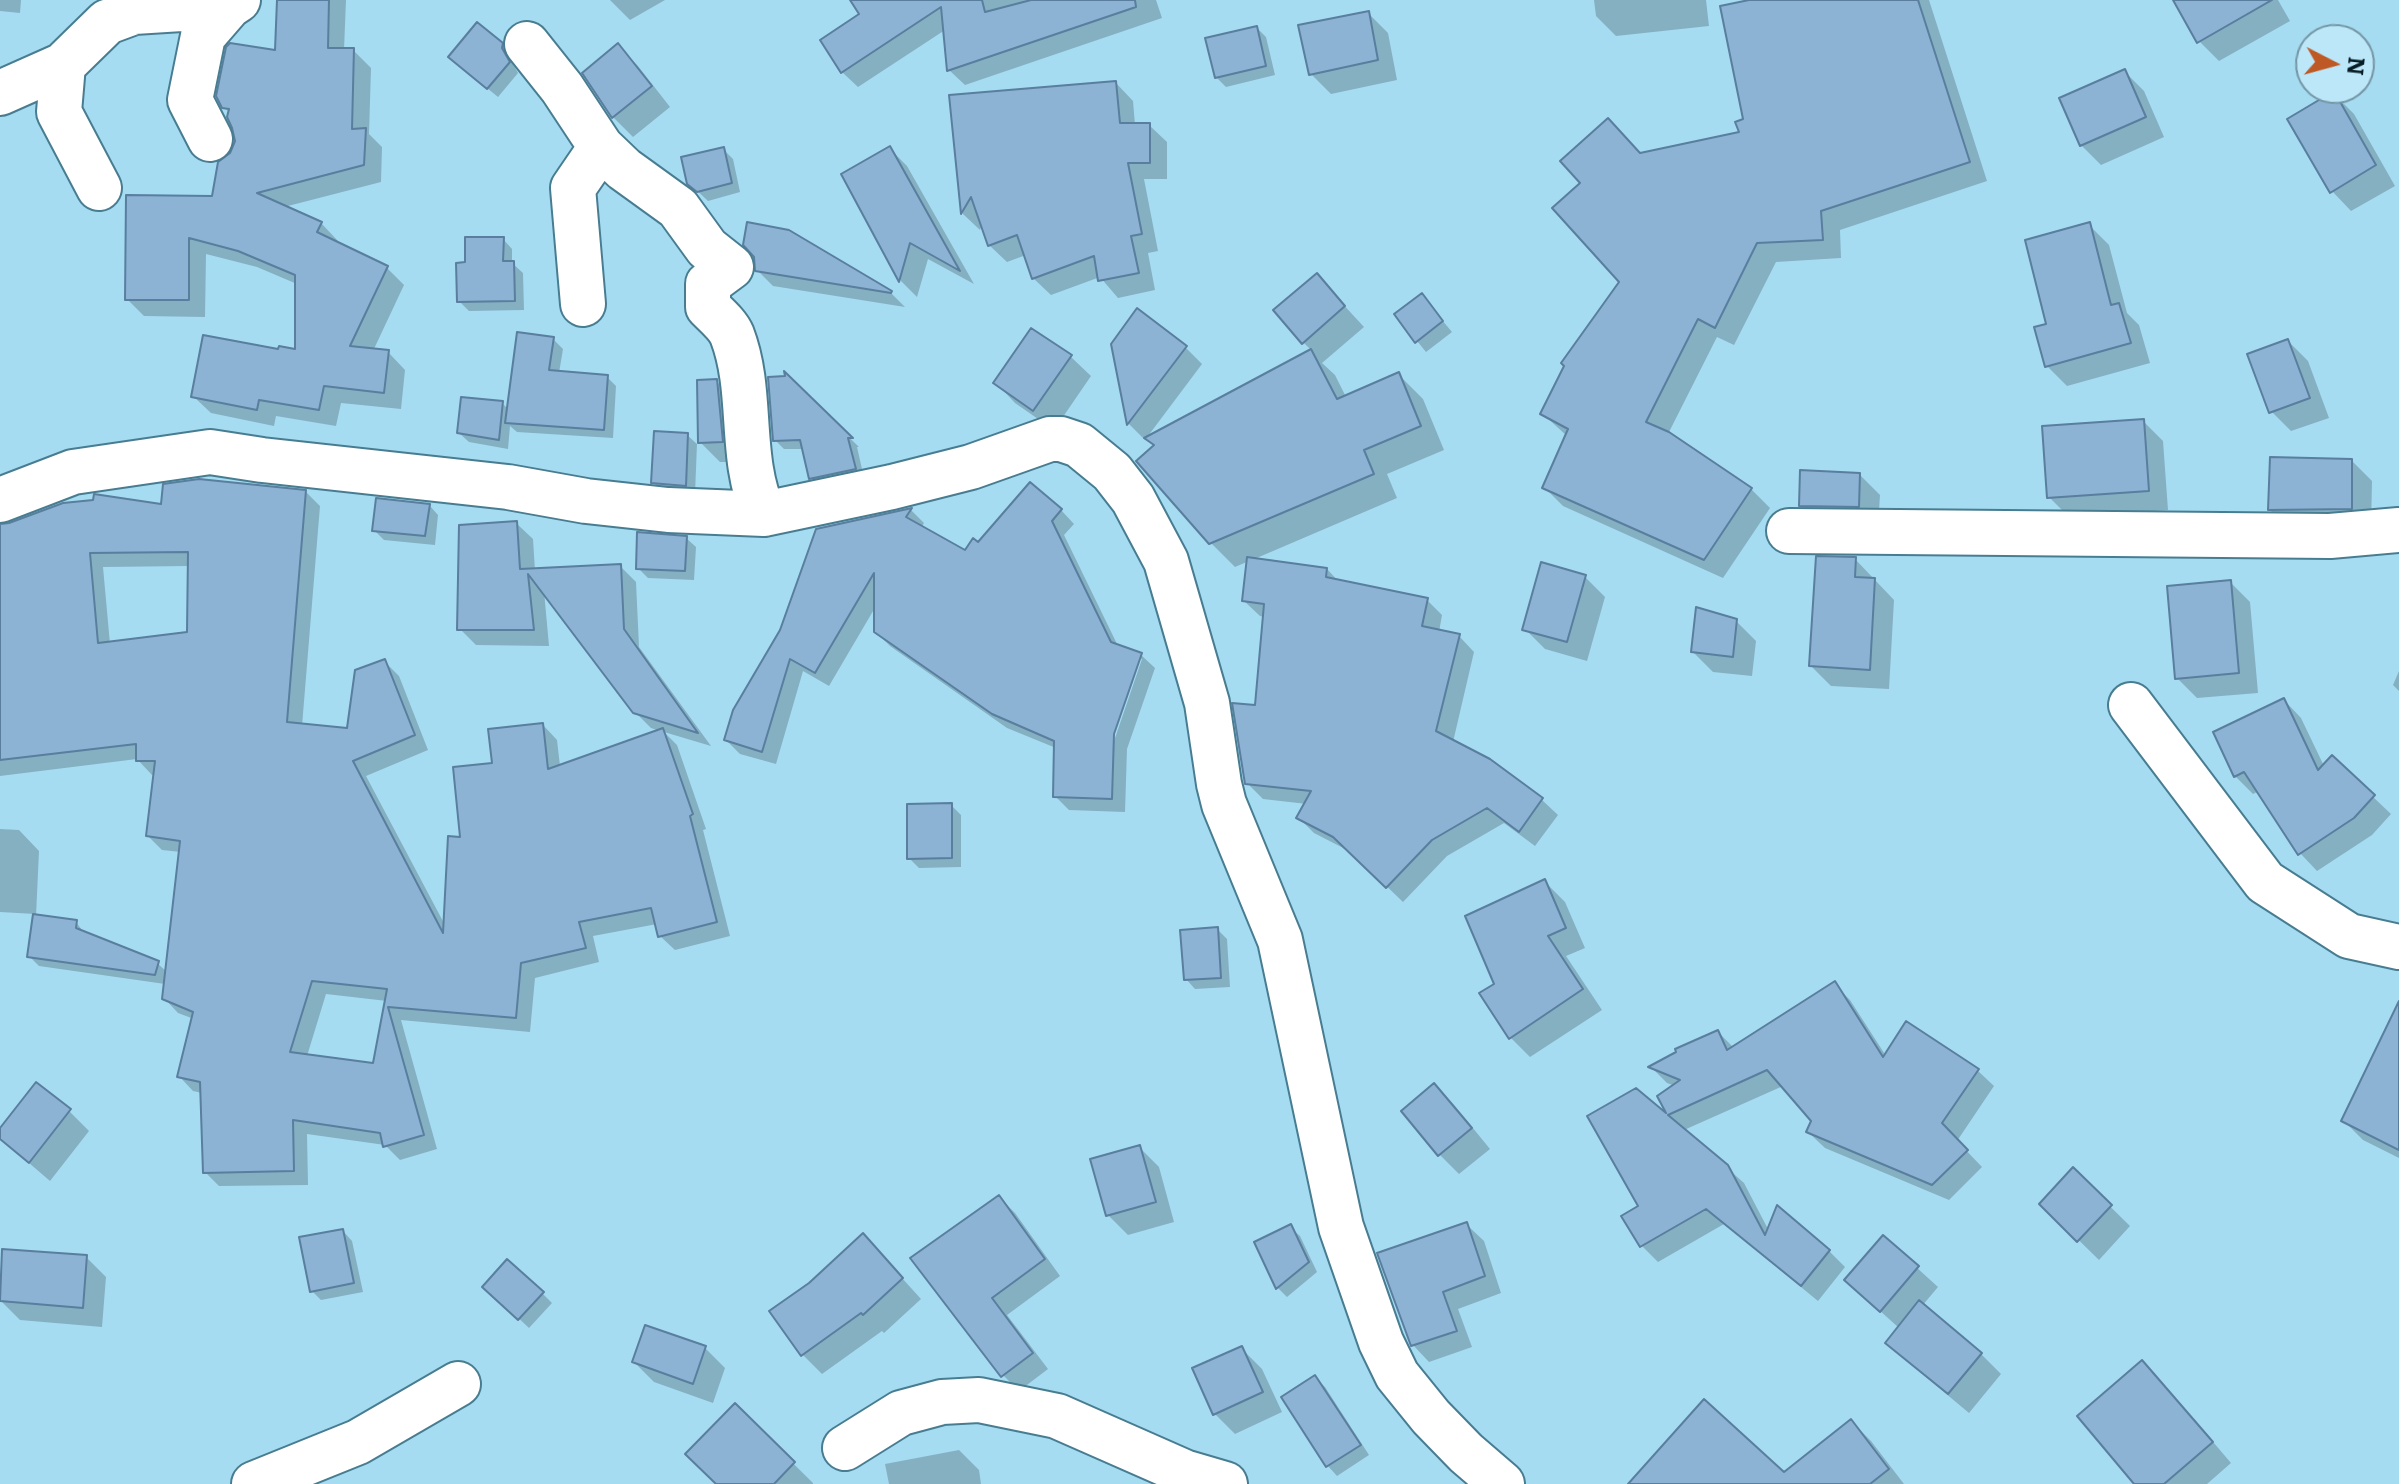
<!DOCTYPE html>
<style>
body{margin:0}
#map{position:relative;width:2399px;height:1484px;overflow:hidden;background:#a5dcf2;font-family:Literata,serif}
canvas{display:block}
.north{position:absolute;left:2295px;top:24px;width:80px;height:80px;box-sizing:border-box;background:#bce7f9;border:2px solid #7497a5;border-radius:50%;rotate:96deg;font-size:22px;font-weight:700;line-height:32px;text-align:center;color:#081e26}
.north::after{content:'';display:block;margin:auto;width:28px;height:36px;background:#be5926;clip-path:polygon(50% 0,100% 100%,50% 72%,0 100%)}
</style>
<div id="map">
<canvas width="2399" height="1484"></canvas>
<div class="north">N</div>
</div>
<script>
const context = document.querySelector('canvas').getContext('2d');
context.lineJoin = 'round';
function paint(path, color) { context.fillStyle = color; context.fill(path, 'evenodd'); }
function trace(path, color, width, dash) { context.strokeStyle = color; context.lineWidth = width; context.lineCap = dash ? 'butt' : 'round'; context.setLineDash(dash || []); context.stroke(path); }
paint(new Path2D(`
 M0,0H21L20,13L0,11Z
 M279,0H346L344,50H353L371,68L369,134L382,147L381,182L284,207L321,223L338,241L337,244L387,268L404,285L373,351L388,352L405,370L401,409L341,403L336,426L276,416L274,426L211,413L193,396L280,352L297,351V284L257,267L206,254L205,317L144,316L127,299L214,198L237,141L230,113L224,107L277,52Z
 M610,0H665L630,20Z
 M860,0H1156L1162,18L965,85L949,70L945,30L858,87L842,72L862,14Z
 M1594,0H1706L1709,26L1616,36L1596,16Z
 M1758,0H1929L1987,181L1840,230L1841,258L1776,262L1734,345L1717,337L1668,434L1751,489L1770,508L1723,578L1563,506L1544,487L1567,436L1543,414L1621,282L1641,155L1741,133L1745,120Z
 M2176,0H2278L2290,21L2219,61L2199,41Z
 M1368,13L1388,33L1397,80L1331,94L1311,74Z
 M1257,28L1266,37L1275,75L1226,87L1216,77Z
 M501,44L512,54L511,60L518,73L498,97L460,66Z
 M618,46L638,66L670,107L633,137L613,117Z
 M2124,71L2144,91L2164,137L2101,165L2081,145Z
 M1116,83L1133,101L1135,125H1149L1167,142V179H1144L1158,251L1148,253L1155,290L1118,298L1100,277L1051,295L1033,278L1026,255L1007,262L989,245L982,225L980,230L963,214L952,97Z
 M2334,94L2354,114L2395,186L2351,211L2332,191Z
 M723,149L733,159L740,192L708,201L689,183Z
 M890,149L907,166L974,284L928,259L917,297L901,281L844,175Z
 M2089,225L2109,245L2127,313L2139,325L2150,363L2067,386L2047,366L2049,325Z
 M503,239L512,249V263L523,273L524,310L469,311L459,301L468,264Z
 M757,270L890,292L905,307L773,286Z
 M1316,275L1364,327L1322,363L1335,375L1346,397L1399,375L1423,399L1444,450L1387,474L1397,498L1252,560L1327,569L1339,582L1427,600L1442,615L1439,632L1459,636L1474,652L1453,742L1489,760L1542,800L1558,815L1535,846L1504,823L1447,856L1403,902L1351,852L1314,833L1299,818L1307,804L1263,799L1247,783L1257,707L1265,617L1260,616L1244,601L1249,561L1235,567L1210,542L1155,446L1147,438L1311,350L1303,342Z
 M1422,296L1452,332L1426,352L1396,315Z
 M1138,311L1186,348L1202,364L1145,440L1129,424L1113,344Z
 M553,339L563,349L559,373L607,377L616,386L613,438L517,432L510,426L508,449L469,442L459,433L502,403L509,410Z
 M2288,341L2308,361L2329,418L2291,431L2271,411Z
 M1071,357L1091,376L1054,430L1015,403L996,383Z
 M787,377L859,447H857L864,478L821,488L811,478L804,449H784L775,440Z
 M716,381L736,401L742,462H720L700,442Z
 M2143,421L2163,441L2168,510L2069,517L2049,497Z
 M687,435L697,444L695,494L663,492L653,482Z
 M2352,461L2372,481L2371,528L2290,530L2270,510Z
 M1860,475L1880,495L1878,526L1821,525L1801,505Z
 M306,492L320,506L302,726L349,731L385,662L399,676L428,750L366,776L446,927L462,839L494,765L543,725L557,740L560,766L660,731L651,728L634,711L544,591L549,646L476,645L460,629L516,523L533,539L535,571L620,566L636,582L639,647L711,746L664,732L677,745L706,829L703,830L730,936L675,950L660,936L657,924L593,936L599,962L535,978L530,1032L401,1020L437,1149L400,1160L385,1145L307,1134L308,1185L219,1186L205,1172L202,1093L193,1091L179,1076L194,1019L178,1013L164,998L165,984L39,966L29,956L35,914L0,912V829L19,830L39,851L36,916L76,922L85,934L157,963L167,972L181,852L162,850L148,836L156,775H152L137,759L0,776V624L22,521ZM189,566V634L110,644L103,567ZM326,994L387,1001L375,1065L307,1056Z
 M429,505L438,515L435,545L384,540L374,530Z
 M911,510L924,523L921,528L965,553L979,544L1061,510L1074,524L1064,535L1118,646L1141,655L1155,668L1127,749L1125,812L1069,810L1055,796L1056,748L1007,728L890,646L876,632V606L829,686L803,671L776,764L740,754L726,740L781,630L817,530ZM1138,659H1142L1113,744L1109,743Z
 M686,538L696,547L694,580L648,578L638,568Z
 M1855,559L1894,600L1889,689L1831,686L1811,666Z
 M1585,577L1605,597L1587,661L1545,649L1525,629Z
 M2230,582L2250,602L2258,693L2197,698L2177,678Z
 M1736,621L1756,641L1752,676L1713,672L1693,652Z
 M2399,671V691L2393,685Z
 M2284,700L2301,718L2324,766L2332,758L2391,814L2372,835L2317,871L2300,853L2259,791L2253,794L2235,776Z
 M951,805L961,815V867L919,868L909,858Z
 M1545,882L1565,902L1585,948L1566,956L1602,1010L1530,1057L1510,1037Z
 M1217,929L1227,939L1230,987L1195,989L1186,979Z
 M1834,984L1850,1000L1886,1056L1977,1070L1994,1086L1957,1141L1982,1167L1949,1200L1825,1148L1808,1132L1813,1120L1783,1086L1684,1130L1744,1183L1769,1231L1829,1251L1845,1267L1818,1301L1724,1224L1658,1262L1642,1246L1624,1216L1640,1206L1673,1121L1659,1096L1675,1086L1667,1083L1651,1067L1718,1032L1734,1048Z
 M2399,1051V1158L2363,1140L2343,1120Z
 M1434,1085L1454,1105L1490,1149L1459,1174L1439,1154Z
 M69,1111L89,1131L50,1181L0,1138V1131Z
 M1139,1147L1159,1167L1174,1222L1128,1235L1108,1215Z
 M2073,1170L2130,1226L2099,1260L2042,1204Z
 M999,1197L1015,1213L1060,1276L1007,1315L1048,1369L1019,1391L1003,1375L913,1259Z
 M1467,1225L1484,1241L1501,1293L1458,1309L1472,1347L1429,1362L1413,1345Z
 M1290,1227L1300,1236L1317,1272L1287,1297L1278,1288L1257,1243Z
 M343,1231L352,1241L363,1292L321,1300L312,1291Z
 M1883,1237L1938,1287L1922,1306L1981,1354L2001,1374L1969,1413L1908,1362L1888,1343L1899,1328L1867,1299Z
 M882,1256L921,1299L884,1333L882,1331L822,1374L802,1354L810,1284Z
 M86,1257L106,1277L102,1327L20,1320L0,1300Z
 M542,1293L552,1303L529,1328L495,1296Z
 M705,1348L725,1368L713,1403L654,1382L634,1362Z
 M1242,1349L1262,1369L1282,1412L1235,1434L1215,1414Z
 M2142,1363L2162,1382L2231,1463L2207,1484H2137Z
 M1315,1377L1325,1387L1369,1455L1337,1476L1328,1466L1283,1398Z
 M735,1406L813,1483V1484H719Z
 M1851,1421L1871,1441L1904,1484H1771Z
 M959,1450L979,1470L981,1484H889L885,1464Z`), '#0003');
const building = new Path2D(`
 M277,0H329L328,48H354L352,129L366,128L364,165L257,193L322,222L317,232L388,266L350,346L389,350L384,393L324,386L319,410L259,400L257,410L191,397L203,335L278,349L279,346L295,349V275L238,251L189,238V300H125L126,195L212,196L218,162L230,153L235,141L232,128L227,117L229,109L222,108L216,96L226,47L230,43L275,50Z
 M850,0H982L985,12L1031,0H1135L1136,7L947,71L941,7L841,73L820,40L859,14Z
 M1749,0H1918L1970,162L1821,211L1823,240L1757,243L1715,328L1698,319L1646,422L1669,432L1752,488L1704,560L1542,488L1568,429L1540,414L1564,366L1561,363L1619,282L1552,208L1580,183L1560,161L1608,118L1640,153L1739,132L1735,122L1743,119L1720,6Z
 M2173,0H2272L2197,43Z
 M1369,11L1378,60L1309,75L1298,25Z
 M477,22L503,43L502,48L510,62L487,89L448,57Z
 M1257,26L1266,66L1215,78L1205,38Z
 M618,43L652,86L612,118L582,73Z
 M2125,69L2146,117L2080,146L2059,98Z
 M1116,81L1120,123H1150V163H1128L1142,234L1131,236L1139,273L1098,281L1094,256L1032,279L1017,235L988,246L971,197L961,214L949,95Z
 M2334,91L2376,165L2330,193L2287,119Z
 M890,146L960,271L910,243L899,282L841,174Z
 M724,147L732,183L697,192L687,184L681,157Z
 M747,222L789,230L892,291L891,293L755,271L754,257L743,245Z
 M2090,222L2111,305L2119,303L2131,343L2045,367L2034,327L2046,324L2025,240Z
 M465,237H504L503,261H514L515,301L457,302L456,263L465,262Z
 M1317,273L1345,306L1302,344L1273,310Z
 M1422,293L1443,321L1415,343L1394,314Z
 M1137,308L1187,346L1127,425L1111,344Z
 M1031,328L1072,355L1033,411L993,383Z
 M517,332L554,337L549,370L608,375L604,430L505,423Z
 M2288,339L2310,398L2269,413L2247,354Z
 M1311,349L1337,399L1399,372L1421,426L1364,450L1374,474L1209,544L1136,461L1154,445L1144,438Z
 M784,371L853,438H848L856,469L809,479L800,440L773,441L768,377L785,376Z
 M717,379L723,442L698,443L697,380Z
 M461,397L503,401L499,440L457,433Z
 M2144,419L2149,491L2047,498L2042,426Z
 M654,431L688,433L686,486L651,483Z
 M2270,457L2352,459V509L2268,510Z
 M1800,470L1860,473L1859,507L1799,506Z
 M199,479L306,490L287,722L347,728L355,670L385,659L415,735L353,761L443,933L448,836L460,837L453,767L492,763L488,729L543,723L548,769L663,728L693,814L690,816L717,922L658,937L651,908L579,922L586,948L521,963L516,1018L388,1007L424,1135L383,1147L380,1133L293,1120L294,1171L203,1173L200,1082L177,1077L193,1012L162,999L180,841L146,836L155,761H136V744L0,760V524L9,523L63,503L93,500L94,494L161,504L163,484ZM188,552L187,632L98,643L90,553ZM312,981L387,989L373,1063L290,1052Z
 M1030,482L1062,509L1052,521L1111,642L1142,653L1114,734L1112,799L1053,797L1054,741L992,714L874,632V573L815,673L790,659L762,752L724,740L733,710L780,630L816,529L912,508L906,517L965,550L973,538L978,542Z
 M376,498L430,504L425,536L372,531Z
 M517,521L520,569L621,564L624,629L698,733L633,713L528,574L534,630H457L459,525Z
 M637,532L687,536L685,571L636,569Z
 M1816,556L1856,557L1855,577L1875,578L1870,670L1809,666Z
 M1247,557L1327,568L1326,577L1428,598L1422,626L1460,634L1436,731L1490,759L1543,798L1519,832L1487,808L1432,840L1386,888L1333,837L1296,818L1311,791L1245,784L1232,703L1255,705L1264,604L1242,601Z
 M1541,562L1586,575L1567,642L1522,630Z
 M2231,580L2239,673L2175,679L2167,586Z
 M1696,607L1737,619L1733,657L1691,652Z
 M2284,698L2318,770L2332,755L2375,795L2354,818L2298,855L2244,772L2234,777L2213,732Z
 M952,803V858L907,859V804Z
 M1545,879L1566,928L1548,936L1583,989L1509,1039L1479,993L1494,984L1465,916Z
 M33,914L77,920L76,928L159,961L155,975L27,957Z
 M1218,927L1221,978L1184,980L1180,930Z
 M1835,981L1883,1057L1906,1021L1979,1069L1942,1123L1968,1150L1932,1185L1806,1132L1811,1121L1767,1070L1668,1115L1728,1165L1765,1235L1777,1205L1830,1250L1801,1286L1706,1209L1640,1247L1621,1216L1638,1206L1587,1116L1636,1088L1666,1113L1657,1096L1680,1080L1648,1067L1676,1052L1675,1049L1718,1030L1727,1050Z
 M2399,1001V1150L2341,1121Z
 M36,1082L71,1109L29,1163L0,1139V1128Z
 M1434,1083L1472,1128L1438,1156L1401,1111Z
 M1140,1145L1156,1202L1106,1216L1090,1159Z
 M2073,1167L2112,1205L2077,1242L2039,1204Z
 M999,1195L1045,1259L992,1298L1033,1353L1001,1377L910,1258Z
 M1467,1222L1485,1276L1443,1292L1457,1331L1411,1346L1377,1253Z
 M1291,1224L1309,1262L1276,1289L1254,1242Z
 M343,1229L354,1283L310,1292L299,1237Z
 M863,1233L903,1278L863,1315L861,1313L801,1356L769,1311L809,1283Z
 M1883,1235L1919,1266L1880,1312L1844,1280Z
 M2,1249L87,1255L83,1308L0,1301Z
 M507,1259L544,1292L518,1320L482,1287Z
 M1919,1300L1982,1353L1948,1394L1885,1343Z
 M645,1325L706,1346L693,1384L632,1362Z
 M1242,1346L1263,1392L1213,1415L1192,1368Z
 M2142,1360L2213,1442L2164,1484H2134L2077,1416Z
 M1315,1375L1361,1445L1326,1467L1281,1397Z
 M1704,1399L1784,1472L1851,1419L1889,1469L1870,1484H1628Z
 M735,1403L795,1462L774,1484H716L685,1454Z`);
paint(building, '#8cb2d4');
trace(building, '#597e9e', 2);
const minor = new Path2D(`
 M527,44L562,88L601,147
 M63,65L59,112L99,188
 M0,93L63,65L107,22L134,12L229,6
 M210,139L190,100L203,36L229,6L238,0
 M583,304L573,188L601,147L624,169L678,208L707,248L731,267L708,284V307C716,315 728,325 732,335C754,392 738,458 764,514
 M0,500L73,472L210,452L262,460L508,487L586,501L668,510L764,514L892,487L971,467L1050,439H1061L1079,445L1112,472L1133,499L1166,561L1207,703L1219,784L1224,804L1280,940L1341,1227L1381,1342L1397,1375L1431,1417L1466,1453L1502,1484
 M1789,531L2330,536L2399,530
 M2131,705L2265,882L2349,936L2399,947
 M845,1448L901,1413L942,1402L979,1400L1057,1416L1184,1472L1225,1484
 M254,1484L358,1442L458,1384`);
trace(minor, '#487d91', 48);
trace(minor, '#fff', 44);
</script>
